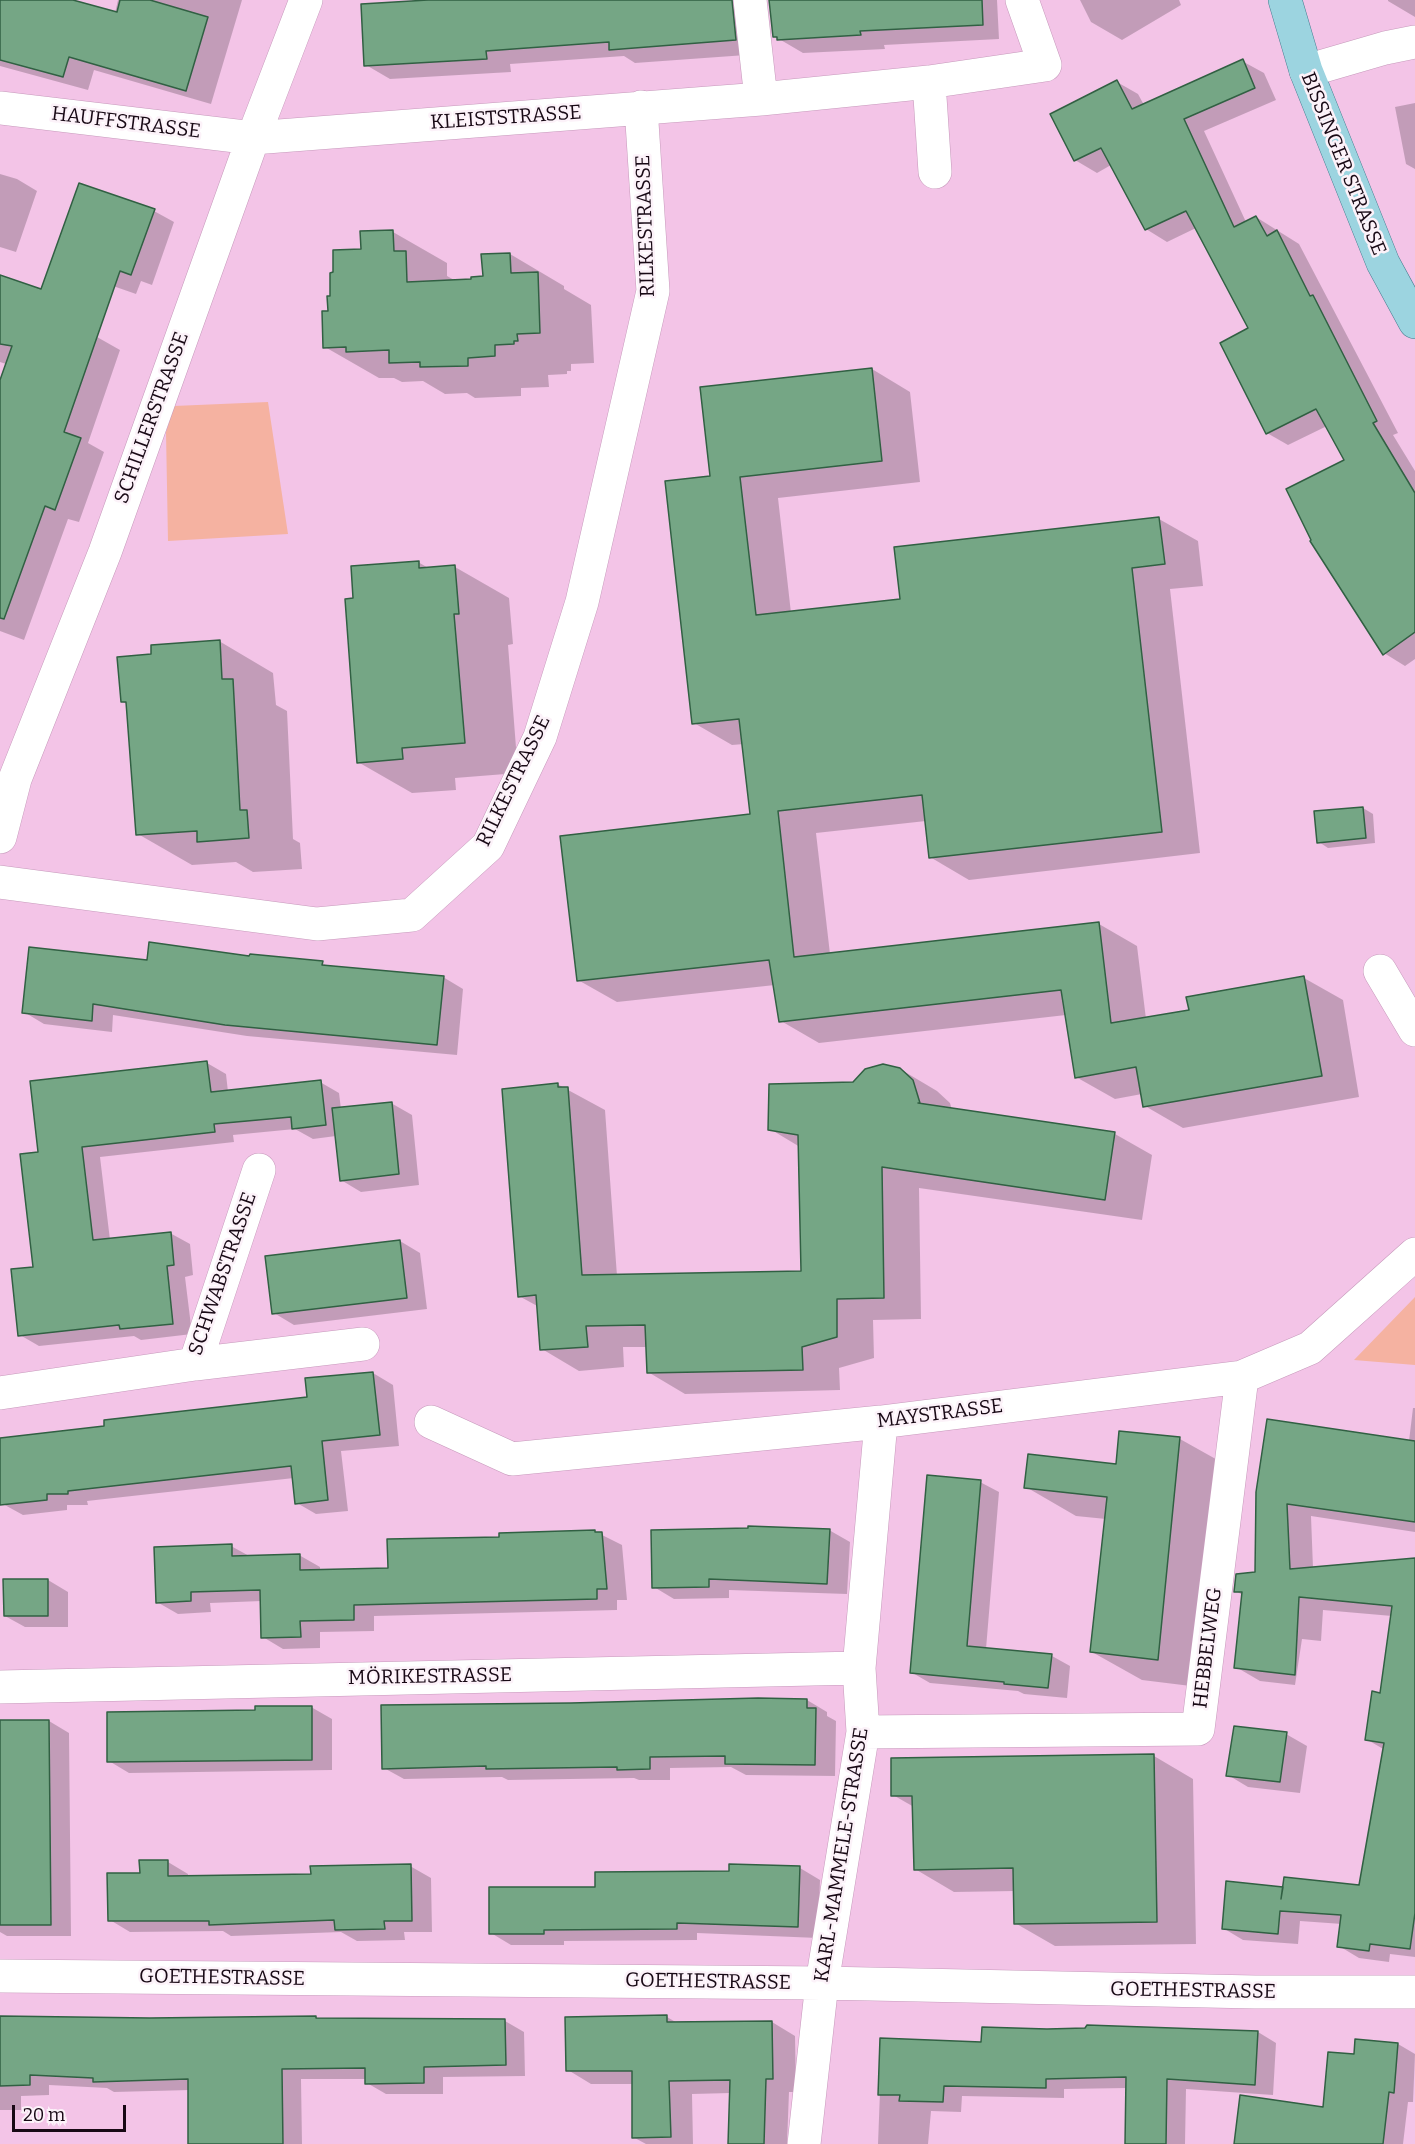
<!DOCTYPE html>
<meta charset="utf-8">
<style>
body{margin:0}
#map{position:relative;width:1415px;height:2144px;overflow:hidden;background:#f3c4e7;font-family:Bitter,serif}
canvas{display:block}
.scale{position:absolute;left:12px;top:2105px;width:114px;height:27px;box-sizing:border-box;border:3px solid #180915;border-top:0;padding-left:8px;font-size:18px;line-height:21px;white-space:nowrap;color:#180915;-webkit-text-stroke:4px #fcf2f9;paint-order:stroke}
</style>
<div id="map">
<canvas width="1415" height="2144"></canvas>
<div class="scale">20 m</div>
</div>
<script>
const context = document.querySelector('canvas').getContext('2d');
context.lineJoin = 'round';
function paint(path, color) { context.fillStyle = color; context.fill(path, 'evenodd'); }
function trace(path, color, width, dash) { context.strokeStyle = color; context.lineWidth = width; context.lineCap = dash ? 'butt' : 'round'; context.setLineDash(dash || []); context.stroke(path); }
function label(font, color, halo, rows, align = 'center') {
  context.font = font + ' Bitter,serif'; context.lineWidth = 5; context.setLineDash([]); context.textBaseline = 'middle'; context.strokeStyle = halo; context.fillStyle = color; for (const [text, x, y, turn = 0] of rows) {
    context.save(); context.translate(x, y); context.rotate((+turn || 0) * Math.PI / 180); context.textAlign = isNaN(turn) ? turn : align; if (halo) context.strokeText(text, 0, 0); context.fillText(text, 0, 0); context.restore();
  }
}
paint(new Path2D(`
 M268,402L288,534L168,541L166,432L174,406Z
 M1415,1297V1365L1354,1360Z`), '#f5b2a1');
paint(new Path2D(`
 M0,0H70L115,13L118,0H242L211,104L94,70L88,90L0,66Z
 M444,0H762L760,54L635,63L624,56L510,64L511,72L390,79L366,65Z
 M770,0H997L999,39L884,45L885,49L803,53L774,36Z
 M1080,0H1179L1181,5L1122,40L1091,22Z
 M1388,0H1415V17L1388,1Z
 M1242,61L1264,73L1276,100L1204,131L1246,222L1256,217L1299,244L1398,433L1393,435L1415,471V659L1405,666L1384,653L1313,541L1346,461L1327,426L1288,445L1267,433L1250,329L1196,228L1167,242L1146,229L1111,165L1097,173L1075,160L1052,115L1117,82L1138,94L1144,105Z
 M1415,103V169L1406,164L1395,107Z
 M0,174L17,179L37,191L16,252L0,247Z
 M154,211L174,222L152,285L141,281L136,294L73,272Z
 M393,232L447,263V276L456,281L484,278L510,254L564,286V289L591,305L594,363L571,364V371H567V374L548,375L549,387L521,388V396L475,398L467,393L445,394L423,381L402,382L394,378H379L325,347L332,297L362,251Z
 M0,304L97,337L120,350L88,443L104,452L79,522L68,519L24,640L0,631V411L15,367L0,362Z
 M872,369L910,392L920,482L778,498L791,613L901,601L1159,519L1198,541L1203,586L1170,589L1200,853L969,880L930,857L926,821L816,833L830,954L1099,924L1137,946L1146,1019L1190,1011L1304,978L1343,1000L1359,1097L1183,1128L1145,1106L1142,1094L1115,1099L1076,1077L1066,1015L819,1043L781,1021L775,985L617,1002L578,980L752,816L744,744L732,745L694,723L712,477Z
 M418,562L430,569L455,567L509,598L513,644L508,645L518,773L455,778L456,790L412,793L358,762L355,599Z
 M219,641L273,673L276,705L287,711L293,839L300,843L302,869L253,872L236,862L192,865L138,834L128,705L122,701Z
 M1363,808L1373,814L1375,843L1328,848L1319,842Z
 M251,958L322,963L329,967L443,977L463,989L457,1055L247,1036L113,1015L112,1032L44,1024L24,1012L148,962Z
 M207,1063L226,1074L228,1092L320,1082L339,1093L341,1109L391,1103L412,1115L419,1185L361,1192L341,1180L336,1136L313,1139L295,1129L233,1135L234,1142L100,1157L110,1240L170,1233L190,1244L193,1275L185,1277L192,1334L141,1340L134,1336L39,1346L20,1335L34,1268L40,1153Z
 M900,1069L937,1091L950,1103L952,1110L1115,1134L1152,1155L1142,1220L919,1188L921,1319L873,1320L874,1358L839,1368L840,1390L685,1394L648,1372L647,1347H623L624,1367L579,1371L542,1349L539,1307L519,1296L557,1084L605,1110L617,1276L802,1272L800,1147L770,1129L854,1084Z
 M400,1241L420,1253L427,1309L294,1325L274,1313Z
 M373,1373L393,1385L399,1446L341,1451L348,1511L316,1514L297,1503L294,1478L87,1501L88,1505H67V1510L23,1515L3,1504L0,1478V1440L106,1428L309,1399Z
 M1413,1408H1415V1532L1311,1516L1313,1568L1415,1559V1652L1392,1616L1323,1610L1321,1641L1302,1639L1295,1685L1260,1681L1236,1667L1244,1596L1236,1591L1257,1574L1258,1492L1409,1441Z
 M1121,1433L1180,1439L1230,1467L1207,1688L1142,1680L1092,1652L1106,1519L1076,1516L1026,1487L1117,1466Z
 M980,1482L999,1492L986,1649L1052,1656L1070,1666L1067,1698L1024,1694L1018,1691L930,1683L911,1672Z
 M829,1530L850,1542L847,1594L729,1590V1598L674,1599L654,1587Z
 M594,1531L622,1545L627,1600H617V1610L374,1616V1631L320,1632V1648L283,1649L263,1637L262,1601L210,1603L211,1612L178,1614L157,1602L231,1546L251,1557L299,1555L320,1567V1571L389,1569L500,1538Z
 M48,1580L68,1592V1627H25L5,1616Z
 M1415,1699V1957L1390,1954L1389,1962L1359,1958L1339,1946L1342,1924L1300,1921L1298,1944L1243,1940L1223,1928L1282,1888L1360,1886L1385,1750L1366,1739Z
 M807,1700L827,1712V1716L836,1721L835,1776L746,1775L731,1767L670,1768V1780H639L634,1778L508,1780L502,1777L404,1779L384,1768Z
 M311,1707L332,1719V1770L129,1773L109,1761L257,1712Z
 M0,1721H49L69,1733L71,1936H7L0,1932Z
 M1286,1734L1307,1746L1300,1793L1248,1787L1228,1775Z
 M1154,1756L1193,1779L1196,1944L1055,1946L1015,1923V1891L954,1892L915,1869L914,1807L893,1795Z
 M168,1862L188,1874V1877L312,1875L410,1866L431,1878L432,1932H404L405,1940L357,1941L341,1932L231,1936L223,1931L130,1932L110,1920L141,1874Z
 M800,1868L820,1880L818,1938L697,1933V1940L564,1941V1945H511L491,1933L597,1888Z
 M316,2017L321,2020L505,2021L524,2032L525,2076L443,2077V2094H386L367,2083V2079H301L302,2144H190V2090L114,2092L107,2088L49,2085V2095L21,2096V2110H0V2018L150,2019Z
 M667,2017L679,2024L772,2022L795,2036L796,2092H789L787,2144H730L731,2093L692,2094L693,2144H646L633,2137V2084H591L568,2070Z
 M1258,2032L1276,2043L1273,2095L1186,2089L1185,2144H1126L1127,2088L1064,2089V2098L962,2096L961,2112L931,2111L928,2144H878L882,2039L983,2044Z
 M1398,2044L1415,2054L1413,2102H1408L1403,2144H1235L1324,2109L1355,2055Z`), '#0003');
const building = new Path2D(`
 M0,0H73L117,12L120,0H150L208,17L186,91L69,57L63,77L0,60Z
 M428,0H732L736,40L609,50V42L486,51L487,59L364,66L361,4Z
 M769,0H982L983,25L860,31L861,35L777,40V37H773Z
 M1243,59L1255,88L1184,119L1234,227L1256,216L1267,236L1277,230L1310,296L1313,295L1377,421L1373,423L1415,493V632L1383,655L1310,541L1311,540L1286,489L1344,460L1316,409L1266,434L1220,343L1248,328L1186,211L1145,230L1101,148L1074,161L1050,114L1117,80L1132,109Z
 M79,183L155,209L131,275L120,271L64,432L81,438L55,510L45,506L4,619L0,618V380L12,346L0,344V275L41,289Z
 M393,230L394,251H406L407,282L471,279V277L483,276L481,254L510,253L511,273L538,272L540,333L517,334L518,341H514V344L495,345V356L468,358V366L420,367V362L389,363V350L346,352V347L323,348L322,311H328L327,296H330V273L333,272V250L361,249L360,231Z
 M872,368L882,461L740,477L756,615L900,599L894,547L1159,517L1165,564L1132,568L1162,832L929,858L922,795L778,811L794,957L1099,922L1111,1023L1189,1010L1186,997L1304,976L1322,1076L1143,1107L1136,1067L1075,1078L1061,990L779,1022L769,960L577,981L560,836L750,814L739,719L692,724L665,481L710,476L700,387Z
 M419,561V568L455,565L459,614H454L465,743L402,748L403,759L357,763L345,599L353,598L351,566Z
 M220,640L222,679H233L240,810H247L249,838L197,842V831L136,835L126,702H121L117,657L151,654V645Z
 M1363,807L1366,838L1317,843L1314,811Z
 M149,942L249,956L250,954L323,961L322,965L444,976L437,1045L225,1025L93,1004L92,1021L22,1013L29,947L147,960Z
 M207,1061L211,1092L321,1080L326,1125L292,1129L291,1117L214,1124L215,1132L82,1147L93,1240L171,1232L174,1265L167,1266L173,1324L120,1329L119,1325L18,1336L11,1269L33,1267L20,1154L38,1152L30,1081Z
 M883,1064L900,1068L913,1080L920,1103H918L1115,1132L1105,1200L882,1167L884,1298L837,1299V1337L802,1347L803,1370L647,1373L645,1325L586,1326L588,1347L540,1350L536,1295L518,1297L502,1089L558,1083V1087H568L582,1275L801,1271L798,1135L768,1130L769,1084L853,1082L865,1069Z
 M392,1102L399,1174L340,1181L332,1108Z
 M400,1240L407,1298L272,1314L265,1256Z
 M373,1372L380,1435L322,1441L328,1500L295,1504L291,1466L68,1491V1494H47V1500L0,1505V1438L104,1426V1420L307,1397L305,1378Z
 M1267,1419L1415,1441V1522L1287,1504L1290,1569L1415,1558V1913L1410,1949L1370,1944L1369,1951L1337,1947L1341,1915L1280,1911L1278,1934L1222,1929L1226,1881L1283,1887L1281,1899L1284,1877L1359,1885L1384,1743L1365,1740L1372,1691L1380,1693L1392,1606L1299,1597L1295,1675L1234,1668L1242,1592H1234L1236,1574L1255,1572L1256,1492Z
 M1119,1431L1180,1437L1158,1660L1090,1652L1107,1497L1024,1488L1028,1454L1116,1464Z
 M927,1475L981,1480L967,1646L1052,1654L1048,1688L1004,1684V1682L910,1673Z
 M748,1526L830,1529L827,1584L709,1579V1587L652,1588L651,1530L748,1528Z
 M595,1530V1532H602L607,1589H597V1599L354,1605V1620L300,1621L301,1637L261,1638L260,1590L191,1592V1601L156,1603L154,1547L232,1544V1556L300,1554V1570L388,1568L387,1539L499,1537V1533Z
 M3,1579H48V1616H4Z
 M758,1698L807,1699V1708H816L815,1765L725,1764V1756L650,1757V1769L617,1770V1767L486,1769V1766L382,1769L381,1705L571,1703Z
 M255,1706H312V1760L107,1762V1712L255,1710Z
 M0,1720H49L51,1925H0Z
 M1234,1726L1287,1732L1280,1782L1226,1776Z
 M1154,1754L1157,1922L1014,1924L1013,1868L914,1870L912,1796H891V1758Z
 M139,1860H168V1876L311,1874L310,1866L411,1864L412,1921H384L385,1929L335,1930L334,1920L209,1925V1921H108L107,1873H140Z
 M729,1864L800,1866L798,1927L677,1923V1929L544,1930V1934H489V1887H595V1872L729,1871Z
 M667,2015V2022L772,2021L773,2079H766L764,2144H728L730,2080L669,2081L671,2137L632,2138V2071H566L565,2017Z
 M0,2016L150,2018L316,2016V2018L505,2019L506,2065L424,2067V2083L365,2084V2068L282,2069L283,2144H188V2079L93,2082V2078L30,2075V2085L0,2086Z
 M1087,2025L1258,2031L1255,2085L1167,2079L1166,2144H1125L1126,2077L1046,2079V2088L944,2086L943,2102L899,2101L900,2095H878L880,2038L981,2042L982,2027L1047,2029L1085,2028Z
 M1355,2039L1398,2043L1394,2093L1389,2092L1383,2144H1234L1240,2095L1323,2107L1328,2052L1354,2054Z`);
paint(building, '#75a685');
trace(building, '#316043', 1.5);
const minor = new Path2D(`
 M750,0L761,99
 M1306,71L1385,48L1415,42
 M929,82L935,172
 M0,108L253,138L761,99L929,82L1045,65L1022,0
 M0,837L15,779L105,552L253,138L306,0
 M0,882L317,924L412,915L488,846L540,737L582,602L653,291L641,107
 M1380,971L1415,1030
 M195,1364L363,1344
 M0,1393L195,1364L259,1170
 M431,1422L512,1459L881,1422L1242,1377L1310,1348L1415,1254
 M0,1687L859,1668
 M863,1732L1198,1729L1242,1377
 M0,1976L822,1983L1255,1992H1415
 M804,2144L822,1983L863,1732L859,1668L881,1422`);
const major = new Path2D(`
 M1285,0L1306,71L1383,263L1415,322`);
trace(minor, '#c699bb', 34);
trace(major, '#437a8c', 34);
trace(minor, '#fff', 33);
trace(major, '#9cd4e0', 33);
label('20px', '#180915', '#fcf2f9', [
 ["KLEISTSTRASSE",506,118,-4],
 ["HAUFFSTRASSE",126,123,7],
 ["BISSINGER STRASSE",1343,164,68],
 ["RILKESTRASSE",646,226,-92],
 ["SCHILLERSTRASSE",152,418,-70],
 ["RILKESTRASSE",514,781,-64],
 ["SCHWABSTRASSE",223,1274,-71],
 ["MAYSTRASSE",940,1414,-7],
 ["HEBBELWEG",1208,1648,-83],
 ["MÖRIKESTRASSE",430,1677,-1],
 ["KARL-MAMMELE-STRASSE",842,1855,-81],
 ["GOETHESTRASSE",222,1978,1],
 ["GOETHESTRASSE",708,1982,1],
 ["GOETHESTRASSE",1193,1991,1]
]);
</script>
